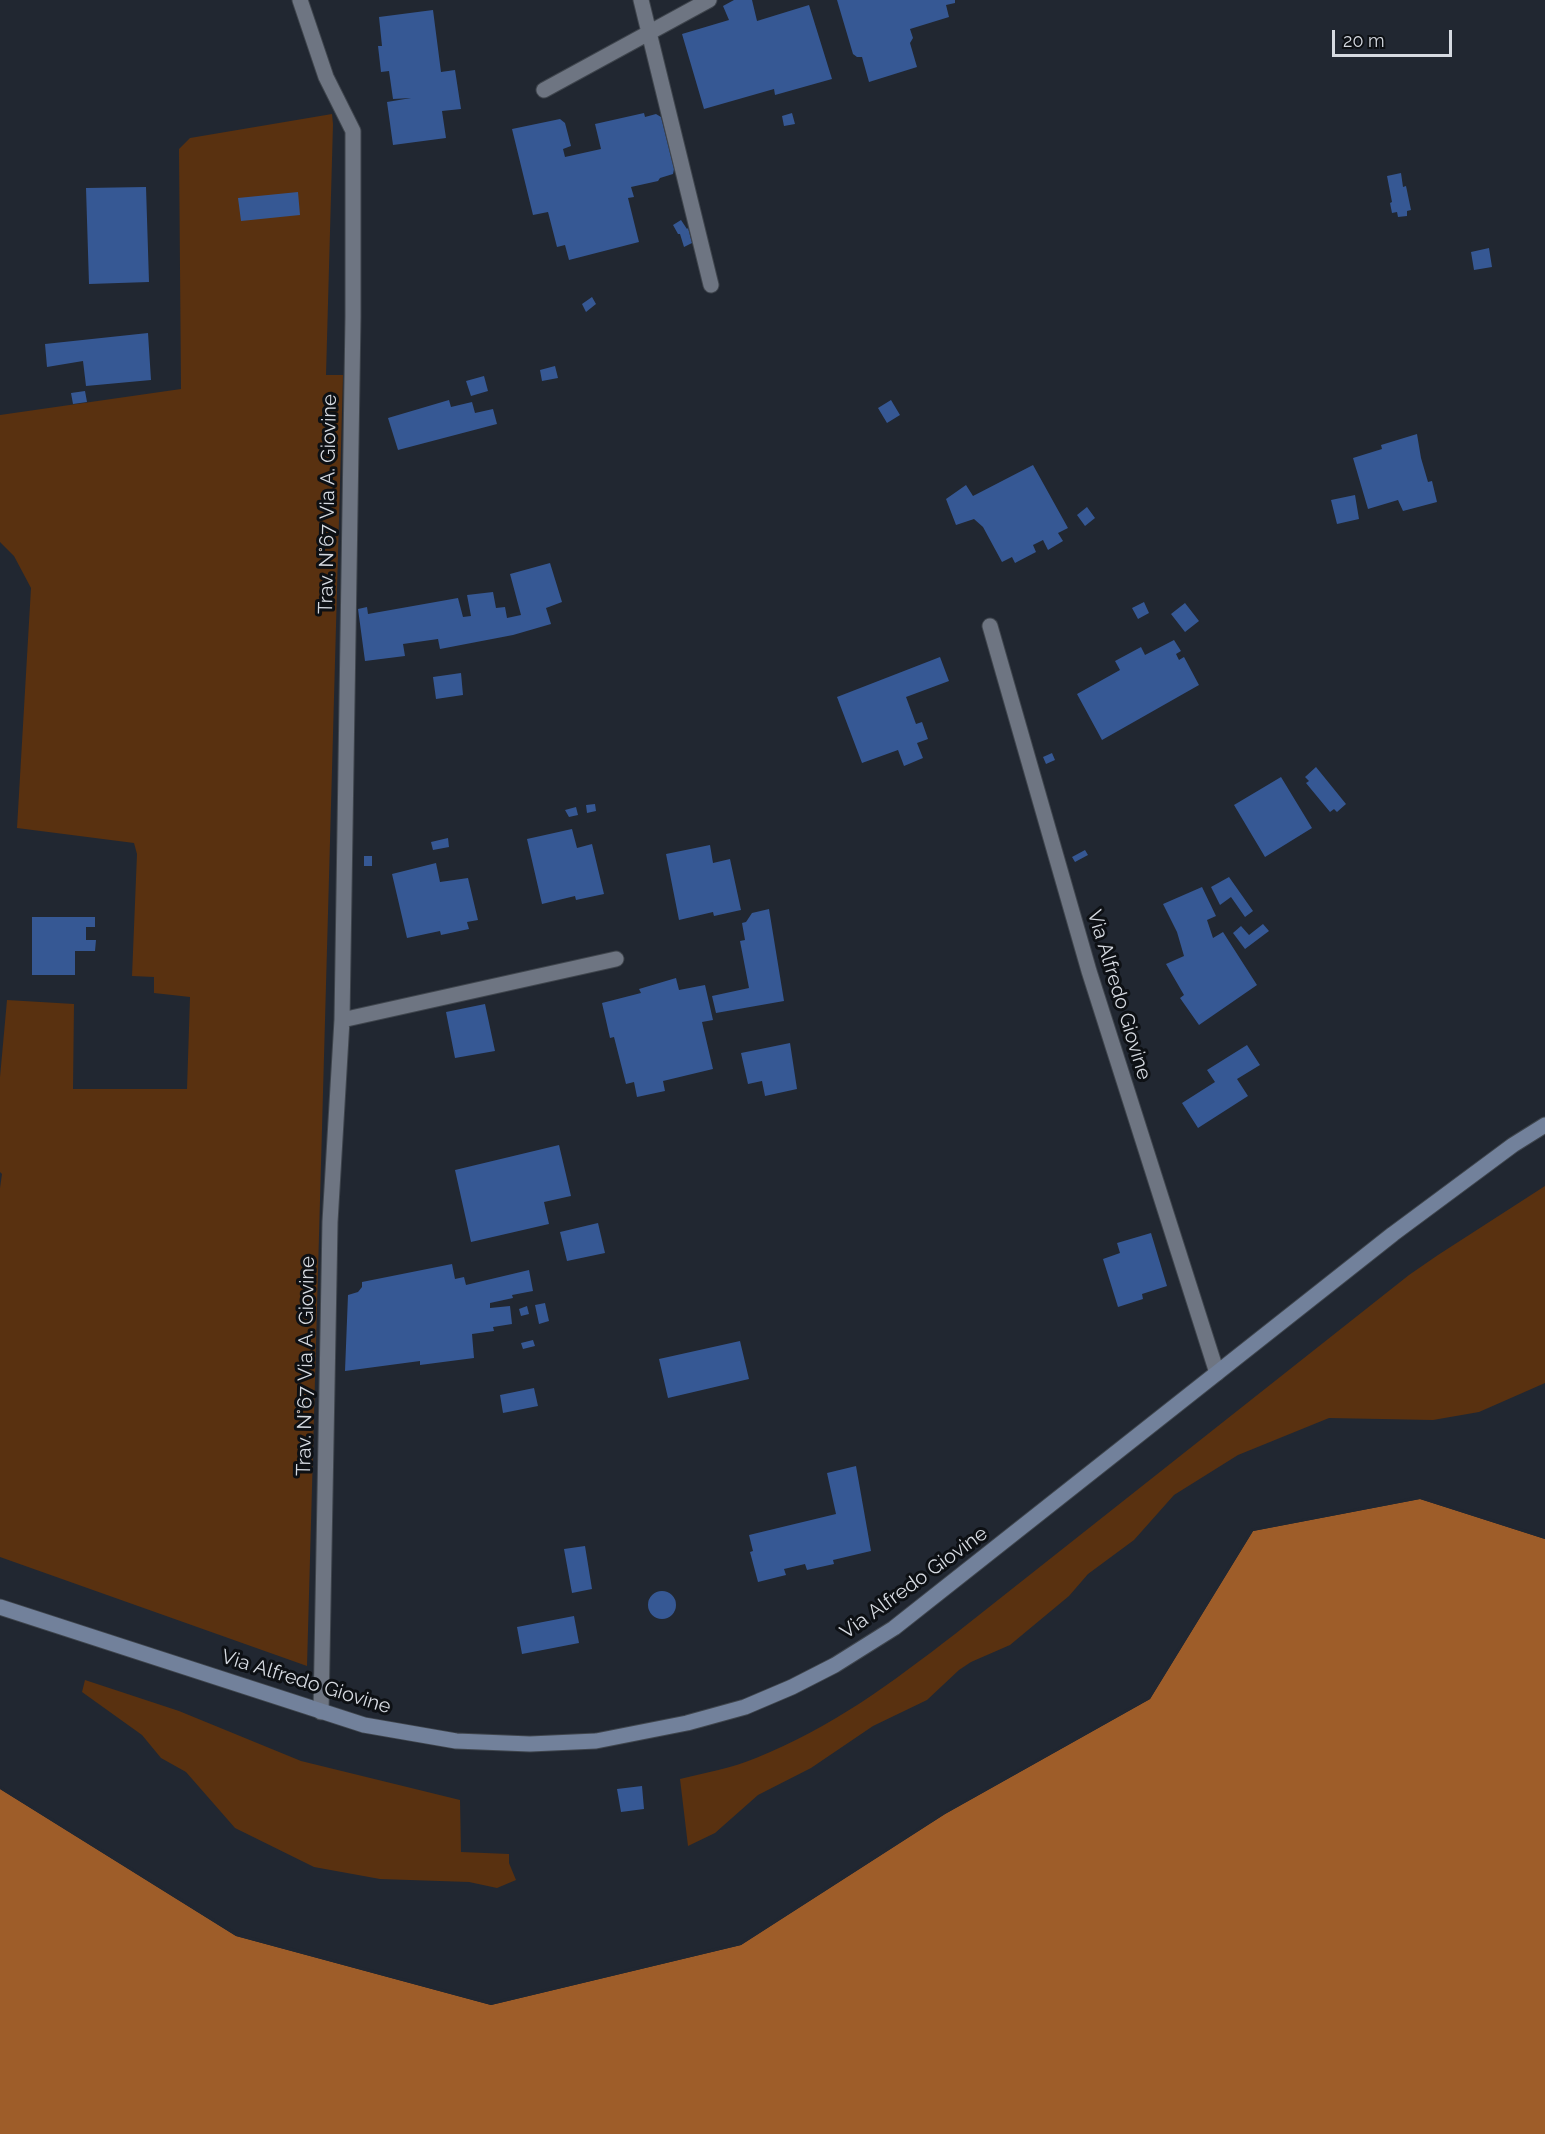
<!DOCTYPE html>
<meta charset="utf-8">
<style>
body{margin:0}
#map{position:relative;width:1545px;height:2134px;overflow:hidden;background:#212731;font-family:Raleway,sans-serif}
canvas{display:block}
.scale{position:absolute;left:1332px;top:30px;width:120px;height:27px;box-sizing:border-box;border:3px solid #d6dae1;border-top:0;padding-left:8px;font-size:18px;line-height:21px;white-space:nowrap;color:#d6dae1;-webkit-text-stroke:4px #0d1014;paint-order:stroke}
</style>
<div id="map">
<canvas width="1545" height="2134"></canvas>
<div class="scale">20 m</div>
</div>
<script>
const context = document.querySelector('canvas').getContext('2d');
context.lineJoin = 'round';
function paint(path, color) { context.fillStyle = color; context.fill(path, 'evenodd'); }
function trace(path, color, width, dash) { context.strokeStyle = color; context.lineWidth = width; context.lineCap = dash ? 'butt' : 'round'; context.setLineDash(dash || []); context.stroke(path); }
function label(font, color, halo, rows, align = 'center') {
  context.font = font + ' Raleway,sans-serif'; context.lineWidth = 6; context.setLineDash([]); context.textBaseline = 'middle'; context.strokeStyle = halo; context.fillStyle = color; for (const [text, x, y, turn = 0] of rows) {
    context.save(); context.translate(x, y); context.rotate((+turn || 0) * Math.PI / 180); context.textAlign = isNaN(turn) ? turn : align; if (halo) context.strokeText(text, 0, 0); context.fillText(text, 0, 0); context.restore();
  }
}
paint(new Path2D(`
 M332,114L333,124L326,375H343L307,1666L0,1557V1188L2,1174L0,1172V1077L7,1000L74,1004L73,1089H187L190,997L154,993V977L132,976L137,854L134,843L17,828L31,588L14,556L0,542V415L181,389L179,149L190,138Z
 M1545,1186V1383L1479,1412L1433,1420L1329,1418L1238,1455L1174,1495L1134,1540L1088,1574L1069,1596L1010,1645L971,1662L959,1670L927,1700L873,1726L811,1768L758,1795L715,1833L688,1846L680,1779C705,1773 732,1768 756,1758C833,1727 890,1684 955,1634L1409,1275L1438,1255Z
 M85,1680L179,1711L301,1761L460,1800L461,1852L509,1854V1863L516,1880L497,1888L469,1882L380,1879L314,1867L235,1828L186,1772L161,1758L142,1735L82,1692Z`), '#593110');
paint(new Path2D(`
 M1420,1499L1545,1539V2134H0V1789L236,1936L491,2005L741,1945L945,1814L1150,1699L1253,1531Z`), '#9e5d29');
paint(new Path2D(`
 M1420,1496L1545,1536V1539L1420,1499L1253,1531L1150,1699L945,1814L741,1945L491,2005L236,1936L0,1789V1786L237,1933L491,2002L740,1942L943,1812L1148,1697L1251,1529Z`), '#212731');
paint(new Path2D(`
 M734,0H752L757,21L809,5L832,79L775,95L774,89L704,109L682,34L729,20L723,6Z
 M837,0H955V3L946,5L949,17L910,29L913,38L910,43L917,67L869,82L862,57H857L853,54Z
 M433,10L441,72L455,70L461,109L442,111L446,138L393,145L387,102L411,98L393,99L389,71L381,72L378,46H382L379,17Z
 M644,113L645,117L656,114L661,117L674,169L673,174L660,178L658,181L631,187L634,197L628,198L639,242L569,260L565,245L557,247L548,212L533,215L512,129L560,119L565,123L571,146L563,149L565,157L601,149L595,124Z
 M792,113L795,124L784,126L782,116Z
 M1401,173L1403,187L1406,186L1411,210L1407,211V216L1398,217L1397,212L1392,213L1390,203L1392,202L1387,176Z
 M146,187L149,282L89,284L86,188Z
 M298,192L300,215L241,221L238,198Z
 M681,220L687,229L688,228L692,243L684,247L680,234H678L673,225Z
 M1489,248L1492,267L1474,270L1471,252Z
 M592,297L596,304L586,312L582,304Z
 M148,333L151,380L86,386L83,361L47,367L45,344Z
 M555,366L558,378L542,381L540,370Z
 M484,376L488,391L471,396L466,381Z
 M85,391L87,402L73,404L71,393Z
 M449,400L451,407L472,402L475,413L493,409L497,424L398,450L388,418Z
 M891,400L900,415L887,423L878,408Z
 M1417,434L1421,458L1428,482L1432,481L1437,502L1403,511L1398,500L1368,509L1353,458L1382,449L1381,445Z
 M1033,465L1068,528L1058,533L1063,541L1048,550L1043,540L1033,545L1036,552L1015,563L1012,557L1002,562L983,527L974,519L956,525L946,499L966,485L973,496Z
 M1355,495L1359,519L1337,524L1331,500Z
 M1087,507L1095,518L1085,526L1077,515Z
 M550,563L562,602L546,608L551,624L513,635L440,649L438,639L403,644L405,656L365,661L358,609L367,607L368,614L458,598L463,617L471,616L467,595L493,592L496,608L505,607L507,618L521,615L510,574Z
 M1144,602L1149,613L1138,619L1132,608Z
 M1185,603L1199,621L1185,632L1171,614Z
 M1174,640L1181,651L1176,654L1179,660L1184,657L1199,685L1102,740L1077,694L1120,670L1115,661L1141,647L1145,655Z
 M940,657L949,681L906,697L916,724L922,722L928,739L917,743L923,758L904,766L898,750L862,763L837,697Z
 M461,673L463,695L436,699L433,677Z
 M1052,753L1055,760L1046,764L1043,757Z
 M1316,767L1346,804L1337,812L1334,809L1330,812L1306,783L1309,781L1305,777Z
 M1281,777L1312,828L1265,857L1234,805Z
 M595,804L596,811L587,813L586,805Z
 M576,807L578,815L569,817L565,810Z
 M572,829L577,848L592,844L604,894L576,900L575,896L542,904L527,839Z
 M448,838L449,847L433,850L431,842Z
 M710,845L713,863L730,859L741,910L714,916L713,912L679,920L666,854Z
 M1085,850L1088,855L1075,862L1072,857Z
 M364,856H372V866H364Z
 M436,863L440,882L468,878L478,920L467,922L469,929L441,935L440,931L407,938L392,874Z
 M1229,877L1253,911L1245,917L1231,897L1220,905L1211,887Z
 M1202,887L1216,916L1207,920L1213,938L1223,932L1257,985L1199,1025L1180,998L1184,995L1166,964L1184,956L1177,932L1163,904Z
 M769,909L784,1001L716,1013L712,996L749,988L740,941L745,940L742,923L746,922L752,913Z
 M32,917H95V927H86V940H96L95,951H75V975H32Z
 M1263,924L1269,931L1245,949L1233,933L1241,926L1249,935Z
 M676,978L679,990L705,985L713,1020L702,1022L713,1069L663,1081L665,1091L637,1097L634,1082L626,1084L614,1037L610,1038L602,1003L641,993L639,989Z
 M485,1004L495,1051L455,1058L446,1012Z
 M790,1043L797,1089L765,1096L762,1081L748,1084L741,1053Z
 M1247,1045L1260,1065L1237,1079L1248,1096L1198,1128L1182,1103L1215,1082L1207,1070Z
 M559,1145L571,1196L544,1202L549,1224L471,1242L455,1170Z
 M598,1223L605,1253L567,1261L560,1232Z
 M1151,1233L1167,1286L1142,1294L1143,1299L1118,1307L1103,1259L1120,1253L1117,1243Z
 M452,1264L455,1279L464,1277L466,1285L529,1270L533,1291L512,1295L513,1298L490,1303V1308L510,1306L512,1324L493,1327L494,1331L472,1334L474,1358L420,1365V1361L345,1371L348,1295L358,1292L362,1287V1282Z
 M545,1303L549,1321L539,1324L535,1305Z
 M527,1306L529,1314L521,1316L519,1309Z
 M533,1340L535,1346L523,1349L521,1343Z
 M740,1341L749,1379L668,1398L659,1359Z
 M534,1388L538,1406L503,1413L500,1395Z
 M856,1466L871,1551L833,1560L834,1564L807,1570L805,1564L784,1569L786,1575L758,1582L750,1552L753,1551L749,1535L836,1514L827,1473Z
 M585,1546L592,1589L572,1593L564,1549Z
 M648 1605a14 14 0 1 1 28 0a14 14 0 1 1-28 0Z
 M574,1616L579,1643L522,1654L517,1627Z
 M642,1786L644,1809L621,1812L617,1789Z`), '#365894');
const minor = new Path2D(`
 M300,0L326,77L353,131V317L342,1020
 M641,0L711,285
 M544,90L709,0
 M990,626L1089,971L1217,1373
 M321,1712L330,1222L342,1020L616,959`);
const secondary = new Path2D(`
 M0,1607L364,1725L456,1741L530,1744L596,1741L687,1723L745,1707L792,1687L835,1665L894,1628L1393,1234L1513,1145L1545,1125`);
trace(minor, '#3f454d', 17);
trace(secondary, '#3f454d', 17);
trace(minor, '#6e7582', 15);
trace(secondary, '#72819b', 15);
label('20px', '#d6dae1', '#0d1014', [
 ["Trav. N°67 Via A. Giovine",328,504,-89],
 ["Via Alfredo Giovine",1119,995,73],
 ["Trav. N°67 Via A. Giovine",306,1366,-89],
 ["Via Alfredo Giovine",914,1583,-36],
 ["Via Alfredo Giovine",306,1682,17]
]);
</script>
